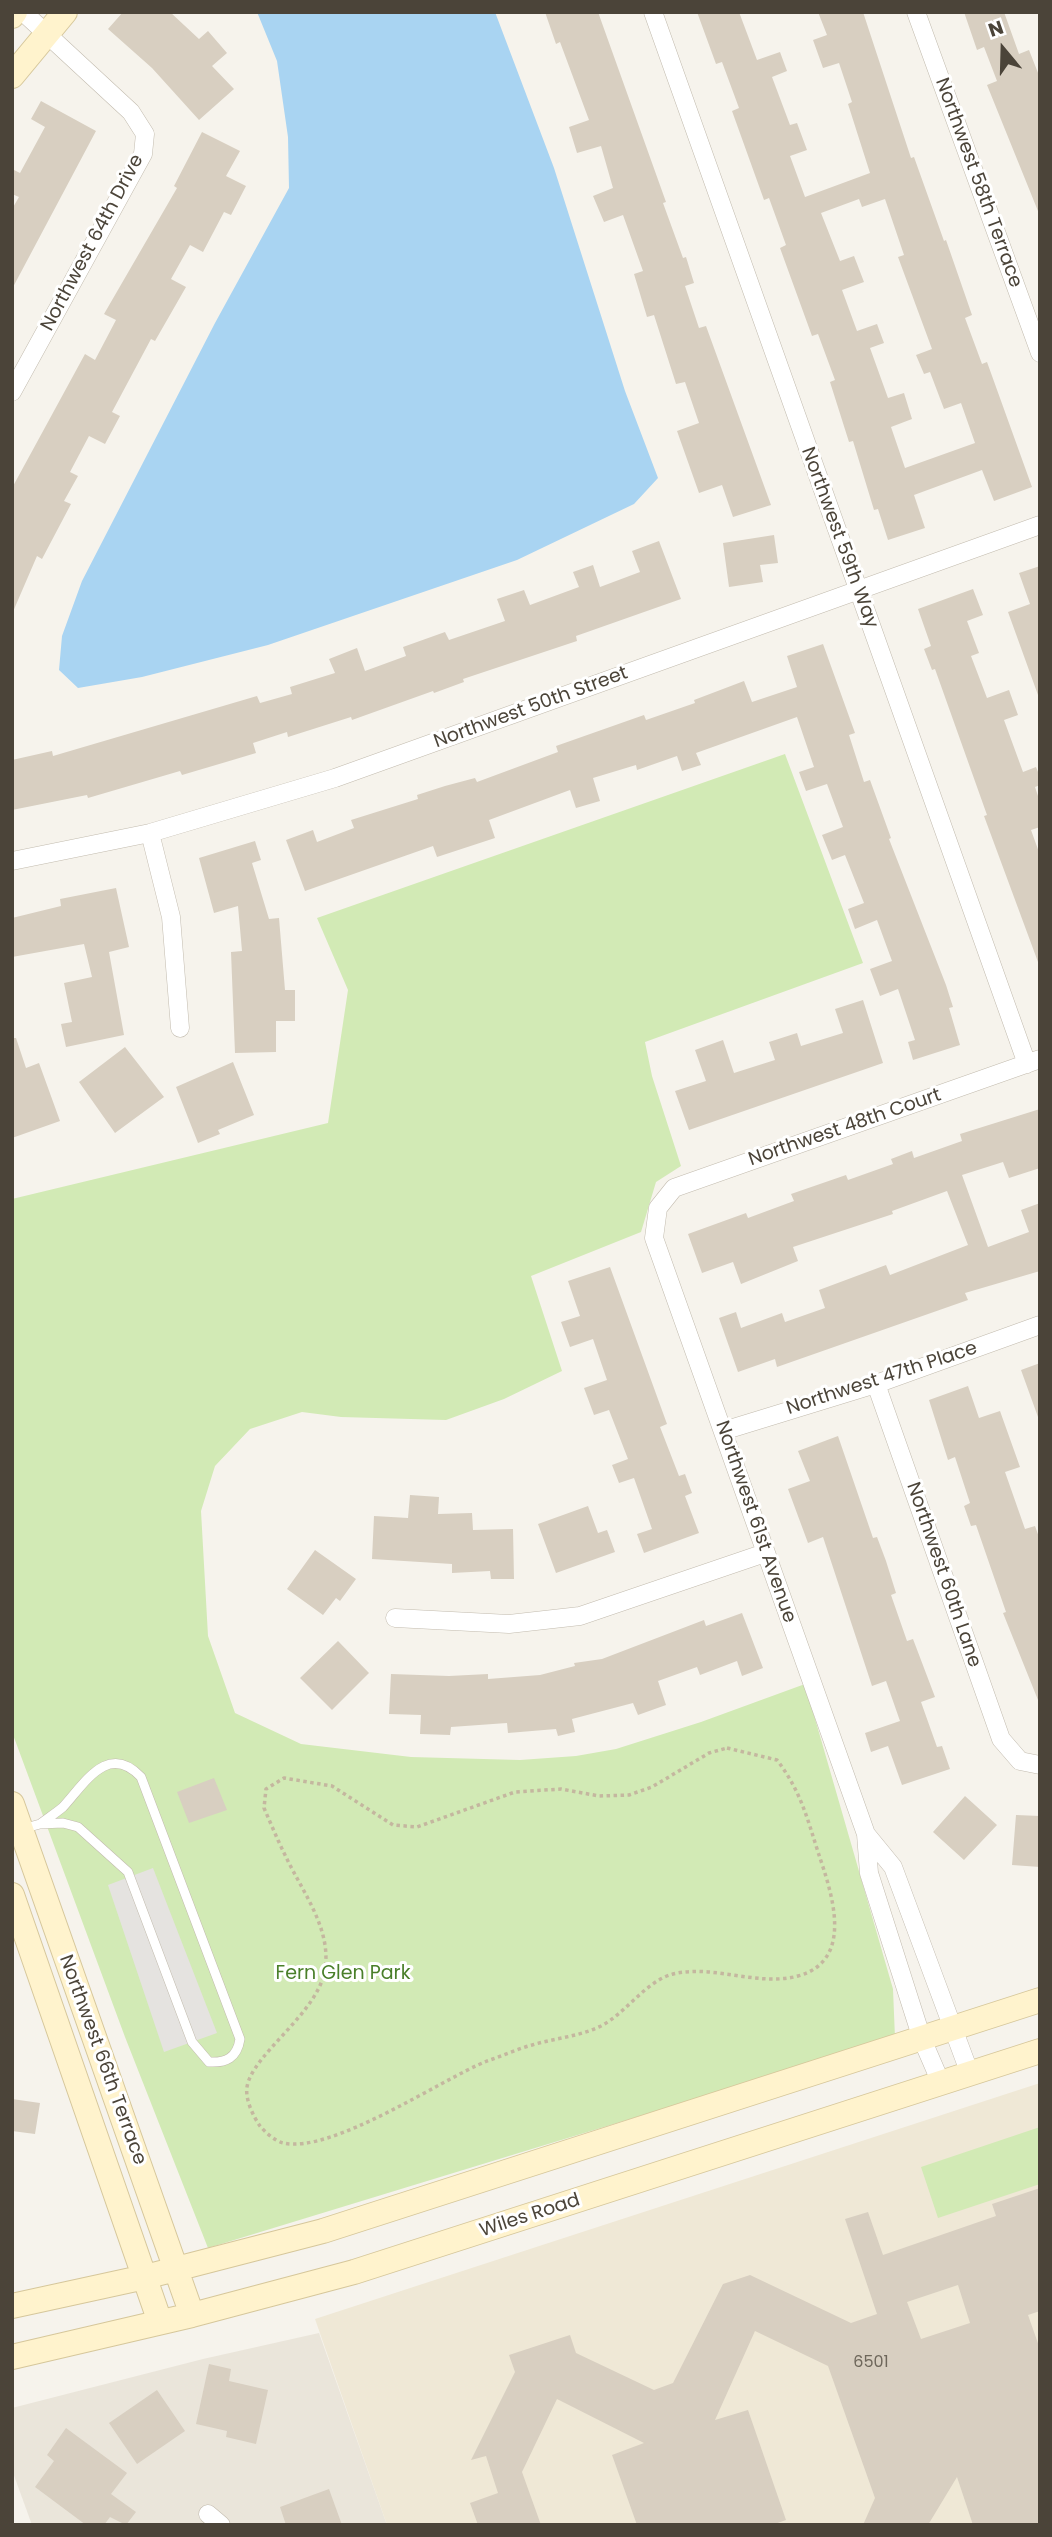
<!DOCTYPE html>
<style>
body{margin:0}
#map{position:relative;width:1052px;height:2537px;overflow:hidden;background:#f6f3ec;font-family:Poppins,sans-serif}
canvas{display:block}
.frame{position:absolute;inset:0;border:14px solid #4b4439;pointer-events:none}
.north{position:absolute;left:968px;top:14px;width:70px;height:70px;-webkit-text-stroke:5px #fff;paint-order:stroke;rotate:341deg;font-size:19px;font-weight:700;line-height:28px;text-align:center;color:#4b4439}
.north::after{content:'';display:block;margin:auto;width:24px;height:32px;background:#4b4439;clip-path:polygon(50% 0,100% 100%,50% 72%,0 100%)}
</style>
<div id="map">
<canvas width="1052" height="2537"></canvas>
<div class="frame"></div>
<div class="north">N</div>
</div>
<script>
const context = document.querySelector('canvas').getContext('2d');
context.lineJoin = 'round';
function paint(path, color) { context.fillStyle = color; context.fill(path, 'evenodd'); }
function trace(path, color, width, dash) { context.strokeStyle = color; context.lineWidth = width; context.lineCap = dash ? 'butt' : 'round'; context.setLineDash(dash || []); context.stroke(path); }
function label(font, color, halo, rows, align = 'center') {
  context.font = font + ' Poppins,sans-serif'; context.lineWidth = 6; context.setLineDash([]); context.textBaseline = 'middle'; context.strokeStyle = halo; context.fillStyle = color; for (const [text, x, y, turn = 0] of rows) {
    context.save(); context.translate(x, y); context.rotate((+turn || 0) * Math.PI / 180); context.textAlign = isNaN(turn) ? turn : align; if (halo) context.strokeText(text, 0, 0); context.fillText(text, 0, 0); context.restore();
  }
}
paint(new Path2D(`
 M319,2333L387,2525H32L12,2470V2408L203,2359Z`), '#eae5da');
paint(new Path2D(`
 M1040,2083V2525H387L315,2319Z`), '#efe8d6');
paint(new Path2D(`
 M785,754L863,963L645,1042L652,1076L681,1166L656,1182L641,1232L531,1276L562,1371L504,1399L446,1420L341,1417L302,1412L250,1429L215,1466L201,1511L208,1636L235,1713L301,1744L411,1757L520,1760L576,1756L616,1749L701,1722L805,1684L893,1989L895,2038L208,2248L125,2037L12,1732V1199L328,1123L348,990L317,918Z
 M1040,2127V2184L938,2218L921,2167Z`), '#d2eab5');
paint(new Path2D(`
 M153,1868L217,2033L164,2052L108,1885Z`), '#e5e3e0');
paint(new Path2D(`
 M257,12H495L554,168L625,391L658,478L634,504L517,560L268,645L142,677L78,688L59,670L62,636L82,581L215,323L289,188L288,137L277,61Z`), '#a9d4f2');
paint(new Path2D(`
 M123,12H170L199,39L208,31L227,53L212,66L234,89L199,120L152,68L108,29Z
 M545,12H598L666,202L663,203L683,258L686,257L694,283L685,286L699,328L706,326L771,505L733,517L722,485L699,493L677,431L699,423L685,382L676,384L654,315L647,317L634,274L643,271L623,215L604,222L593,196L613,188L601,146L577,153L569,127L589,120L560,42L556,44Z
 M697,12H739L757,60L780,52L787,71L772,77L790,125L797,123L807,150L790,156L805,197L870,173L848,104L852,102L839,63L823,68L813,40L827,35L818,12H863L911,158L914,157L944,241L946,240L972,315L965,318L982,364L987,362L1032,487L994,501L982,470L914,495L925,528L888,540L878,509L874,510L853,441L849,442L830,382L835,380L818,334L812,336L780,248L786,245L769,198L764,200L732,111L739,108L722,62L716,64ZM859,199L862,207L885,199L904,255L898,257L932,349L916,355L924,374L930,372L944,409L961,403L975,443L905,468L891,427L912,419L904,393L888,398L870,348L884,343L877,324L857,331L842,290L864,282L854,256L840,261L821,213Z
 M964,12H1004L1019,54L1029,50L1040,78V216L987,85L997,81L984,47L977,50Z
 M41,101L96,131L12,289V209L19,197L12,194V169L20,173L45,127L31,119Z
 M202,132L240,151L226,176L246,186L231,215L224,212L203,252L190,245L171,279L186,287L155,341L151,339L112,412L120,416L105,444L89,436L70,472L78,476L64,501L71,504L42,559L37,556L12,614V488L85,354L95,360L116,320L104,314L177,188L174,186Z
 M774,535L778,563L760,565L763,582L729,587L723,543Z
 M659,541L681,599L576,636L577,641L463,679L464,682L434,693L433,691L352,720L351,717L288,737L287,732L253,743L256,753L226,762L182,775L180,771L88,798L87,795L12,810V760L52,751L53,756L257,696L260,703L292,694L290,687L335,673L329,659L357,648L365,671L406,656L403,647L445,632L449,640L505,621L497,599L524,590L530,605L579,587L573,572L593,565L600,587L640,572L632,551Z
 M1040,566V695H1038L1008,612L1030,604L1019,573Z
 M973,589L983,615L967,621L979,653L971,656L987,698L1009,690L1018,715L1004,720L1023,772L1036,767L1040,777V785L1035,787L1040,802V827L1031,830L1040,855L1038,962L984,816L987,815L935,669L932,670L924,649L931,646L918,609Z
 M823,644L855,733L849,735L864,782L870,780L891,838L889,839L946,985L953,1007L949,1008L960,1045L913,1060L908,1042L915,1040L898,989L880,996L870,969L892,961L877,920L855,929L848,909L864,903L845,855L832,860L822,835L843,827L827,784L806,791L799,772L814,767L797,717L696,753L701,765L682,771L677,756L637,770L636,765L593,778L600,801L576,808L570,790L489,820L495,838L437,857L433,846L305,891L286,840L313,830L317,842L354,828L351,820L418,799L417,795L445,786L475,778L477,782L558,752L556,746L644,715L646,720L695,703L694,700L744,681L752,702L797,687L787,656Z
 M255,841L261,860L252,863L269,919L279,918L285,990H295V1021H276V1052L235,1053L231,952L242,951L238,906L214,913L199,858Z
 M116,888L129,947L109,952L124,1035L66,1047L61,1024L72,1022L64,983L92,977L84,944L12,957V918L61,906L60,899Z
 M863,1000L883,1063L689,1130L675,1091L706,1081L695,1050L723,1040L734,1073L775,1060L769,1042L797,1033L801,1046L843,1033L835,1009Z
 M12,1038H16L26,1068L39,1063L60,1121L12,1138Z
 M125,1047L164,1097L115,1133L79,1082Z
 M233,1062L254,1115L218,1130L220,1134L198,1143L176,1087Z
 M1040,1109V1168L1009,1178L1003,1162L962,1175L988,1247L1029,1232L1021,1210L1040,1203V1271L965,1293L968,1300L777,1367L775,1359L738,1372L719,1318L736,1312L741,1328L782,1313L785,1322L825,1308L819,1290L886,1265L890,1275L968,1245L947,1191L892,1211L893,1214L793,1247L798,1261L741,1284L733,1262L702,1273L688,1234L746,1213L748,1218L794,1201L791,1194L846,1175L848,1180L893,1164L891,1159L912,1151L914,1158L962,1141L960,1134Z
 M610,1267L667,1424L660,1427L679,1476L685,1474L692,1493L685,1496L699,1533L644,1553L637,1534L652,1529L634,1478L619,1483L612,1465L628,1459L609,1410L594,1415L584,1388L607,1380L593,1339L570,1347L561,1322L580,1316L568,1281Z
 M1040,1363V1416L1038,1417L1021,1370Z
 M968,1386L979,1418L1000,1411L1020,1467L1005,1472L1025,1529L1035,1526L1040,1540V1705L1003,1613L1006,1612L976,1525L971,1526L964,1506L970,1503L955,1457L948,1460L929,1400Z
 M838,1436L873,1538L877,1537L886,1561L896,1593L891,1595L907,1641L913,1639L935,1697L921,1702L937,1747L942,1746L950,1769L902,1785L888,1746L871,1752L865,1733L900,1721L886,1681L872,1686L823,1537L808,1543L788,1489L810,1481L798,1451Z
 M410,1495L439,1497L438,1514L472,1513L473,1530L513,1529L514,1579H491L490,1571L452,1573V1564L372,1559L374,1516L408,1518Z
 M588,1506L598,1533L607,1530L615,1552L556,1573L538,1524Z
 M315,1550L356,1579L340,1601L336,1598L323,1615L287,1589Z
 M742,1613L763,1668L742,1676L737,1661L700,1675L697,1667L658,1681L666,1705L638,1715L633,1703L572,1719L575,1732L558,1736L556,1729L508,1733L507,1723L451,1727L450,1735L420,1734L421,1715L389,1714L391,1674L449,1676L488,1674V1679L540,1675L575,1666L574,1663L602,1659L704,1620L706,1626Z
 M338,1641L369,1673L332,1710L300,1678Z
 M214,1778L227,1810L189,1823L177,1792Z
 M965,1796L997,1825L964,1860L933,1832Z
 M1016,1815L1040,1816V1867L1012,1865Z
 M12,2099L40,2103L35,2134L12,2131Z
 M1040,2188V2311L1028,2315L1040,2349V2525H973L957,2477L928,2525H863L875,2498L828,2366L755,2331L715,2420L748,2410L786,2520L772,2525H637L612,2455L644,2443L557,2399L522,2472L541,2525H478L470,2503L498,2493L486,2456L471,2460L515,2372L509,2355L570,2335L576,2353L654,2390L673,2383L723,2284L750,2275L851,2323L877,2314L845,2219L868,2212L883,2255L996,2216L992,2204ZM958,2285L970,2323L921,2339L907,2302Z
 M209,2364L231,2369L229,2381L268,2390L256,2444L226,2437L227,2431L196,2424Z
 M157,2390L185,2431L137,2464L109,2423Z
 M66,2428L127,2473L111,2494L136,2512L126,2525L110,2517L104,2525H86L35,2487L54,2461L47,2455Z
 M329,2489L342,2525H286L280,2507Z`), '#d8cfc1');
const lane = new Path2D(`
 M22,1829L40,1824L63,1823L78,1827L128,1872L192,2042L209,2062C226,2063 237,2058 240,2039L141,1777C108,1742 85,1783 63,1807C56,1813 48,1818 40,1824`);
const street = new Path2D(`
 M653,12L1027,1064
 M916,12L1040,353
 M12,392L143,154L145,134L131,112L23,12
 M150,833L171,917L180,1028
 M12,861L150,833L335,778L1040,525
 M876,1384L1001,1739L1020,1761L1040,1765
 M723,1431L876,1384L1040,1325
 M395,1618L509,1624L580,1616L765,1553
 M866,1834L893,1867L970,2074
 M941,2083L922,2039L869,1873L866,1834L654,1238L658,1208L674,1188L1040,1059
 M208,2514L221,2525`);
const secondary = new Path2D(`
 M12,16L15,12
 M12,76L65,12
 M12,1804L192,2315
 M12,1895L160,2322
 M12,2306L145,2277L323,2231L1040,2000
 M12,2357L192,2315L354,2272L1040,2051`);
trace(lane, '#c2bbae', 10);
trace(street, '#c2bbae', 19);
trace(secondary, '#d6c79b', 26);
trace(new Path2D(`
 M727,1748L777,1760C800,1790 807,1817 818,1852C831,1891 856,1960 798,1976C757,1987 714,1964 673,1974C646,1981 626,2013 601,2026C578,2037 555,2038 532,2045C517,2049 502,2056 487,2061C440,2080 332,2154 283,2143C275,2141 265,2132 260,2126C253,2116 245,2099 247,2087C252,2055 314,2016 324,1974C334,1932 303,1893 286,1857C278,1841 271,1824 264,1808L266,1789L284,1778L332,1786L393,1825L417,1827L515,1792L561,1789L599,1796L629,1795L652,1787L709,1753Z`), '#c4b79f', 3.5, [3.5, 3.5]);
trace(lane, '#fff', 9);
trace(street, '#fff', 18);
trace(secondary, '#fff3cd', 24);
label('16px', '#6e675b', null, [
 ["6501",871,2363]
]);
label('19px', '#4b4439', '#fff', [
 ["Northwest 58th Terrace",978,183,70],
 ["Northwest 64th Drive",93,243,-62],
 ["Northwest 59th Way",839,538,70],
 ["Northwest 50th Street",531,708,-20],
 ["Northwest 48th Court",845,1128,-19],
 ["Northwest 47th Place",882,1379,-18],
 ["Northwest 61st Avenue",755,1522,71],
 ["Northwest 60th Lane",943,1575,71],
 ["Northwest 66th Terrace",102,2060,70],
 ["Wiles Road",530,2216,-18]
]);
label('19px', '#4a7f2a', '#fff', [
 ["Fern Glen Park",343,1974]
]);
</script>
